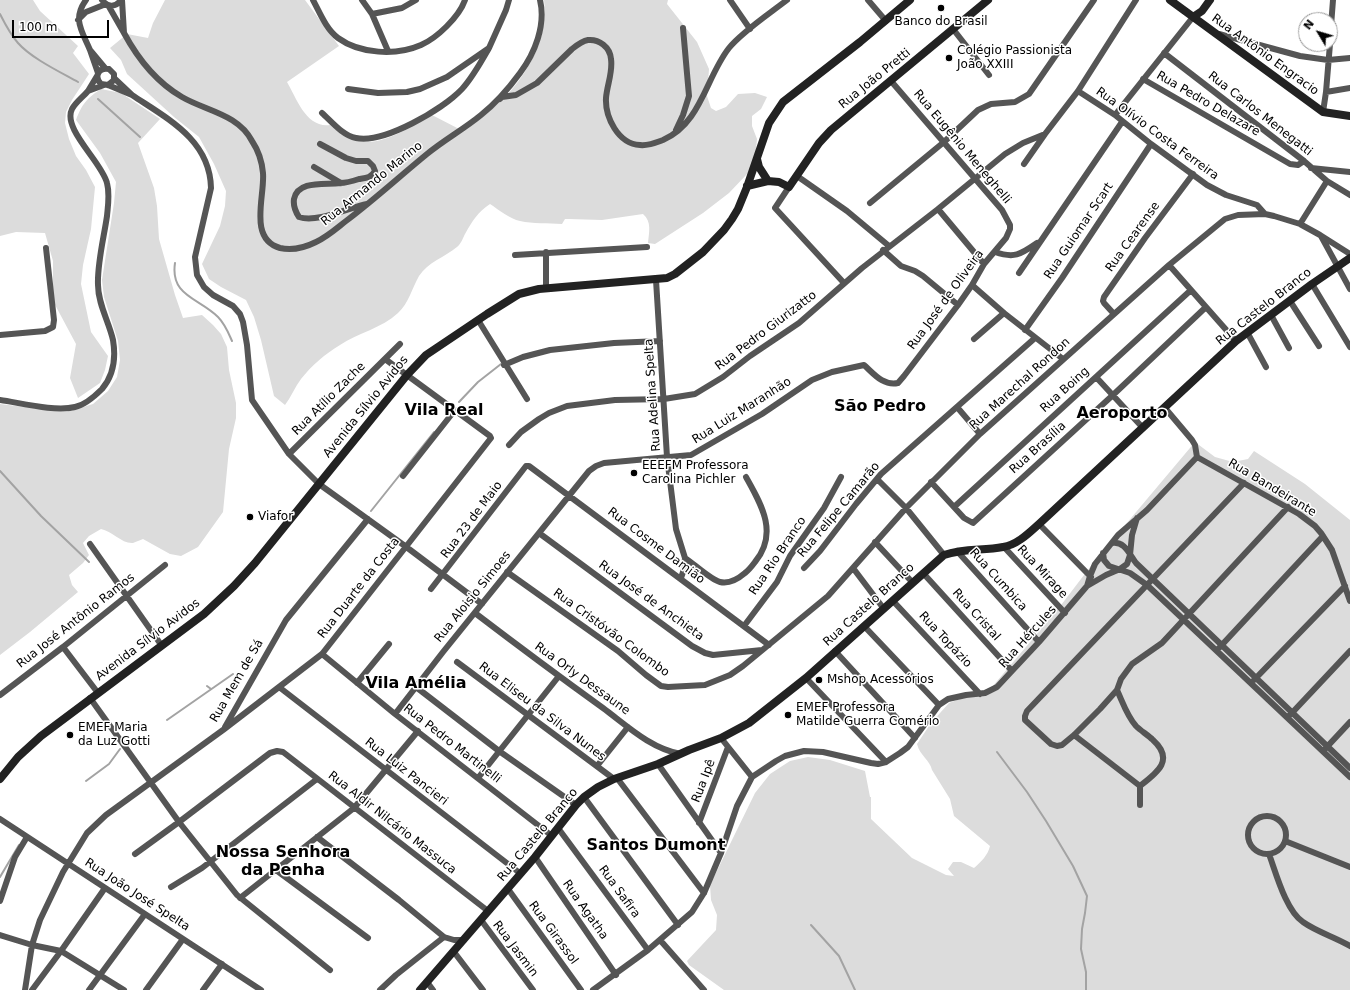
<!DOCTYPE html>
<meta charset="utf-8">
<style>
body{margin:0}
#map{position:relative;width:1350px;height:990px;overflow:hidden;background:#fff;font-family:"DejaVu Sans",sans-serif}
canvas{display:block}
.north{position:absolute;left:1298px;top:12px;width:40px;height:40px;box-sizing:border-box;background:#fff;border:1px solid #999;border-radius:50%;rotate:308deg;font-size:11px;font-weight:700;line-height:16px;text-align:center;color:#000}
.north::after{content:'';display:block;margin:auto;width:14px;height:18px;background:#000;clip-path:polygon(50% 0,100% 100%,50% 72%,0 100%)}
.scale{position:absolute;left:12px;top:20px;width:97px;height:18px;box-sizing:border-box;border:2px solid #000;border-top:0;padding-left:5px;font-size:12px;line-height:14px;white-space:nowrap;color:#000;-webkit-text-stroke:3px #fff;paint-order:stroke}
</style>
<div id="map">
<canvas width="1350" height="990"></canvas>
<div class="north">N</div>
<div class="scale">100 m</div>
</div>
<script>
const context = document.querySelector('canvas').getContext('2d');
context.lineJoin = 'round';
function paint(path, color) { context.fillStyle = color; context.fill(path, 'evenodd'); }
function trace(path, color, width, dash) { context.strokeStyle = color; context.lineWidth = width; context.lineCap = dash ? 'butt' : 'round'; context.setLineDash(dash || []); context.stroke(path); }
function label(font, color, halo, rows, align = 'center') {
  context.font = font + ' "DejaVu Sans",sans-serif'; context.lineWidth = 3; context.setLineDash([]); context.textBaseline = 'middle'; context.strokeStyle = halo; context.fillStyle = color; for (const [text, x, y, turn = 0] of rows) {
    context.save(); context.translate(x, y); context.rotate((+turn || 0) * Math.PI / 180); context.textAlign = isNaN(turn) ? turn : align; if (halo) context.strokeText(text, 0, 0); context.fillText(text, 0, 0); context.restore();
  }
}
paint(new Path2D(`
 M0,0H33L40,11L78,46L73,53L89,74L72,100L66,112L65,123L69,139L76,156L86,170L95,187L91,229L83,265L81,284L91,332L108,356L105,370L100,383L78,398L70,378L76,344L53,301V261L45,233L16,232L0,236Z
 M165,0H305L339,46L287,82C297,99 306,128 330,125C366,159 397,134 432,115L463,131C473,124 483,117 492,109C522,84 550,41 544,0H668L667,4L697,42L709,69L707,96L711,108L716,111L726,107L738,94L755,93L767,97L761,109L752,116V126L757,139L755,160L748,173L729,193L703,213L655,244L648,243C649,232 652,222 643,214L602,220L569,219H565L562,224C548,223 533,224 520,221C510,219 499,210 490,204C477,213 473,220 465,234C463,238 461,244 457,247C445,257 428,262 419,276C412,288 409,303 398,313C382,328 358,333 340,345C325,354 312,365 301,379C295,387 291,397 285,405L274,396L261,340L254,317L246,300L221,287L209,279L202,264L220,226L225,206L226,191L214,164L199,137L174,117L127,74L121,60L110,48L127,34L148,38L153,23Z
 M101,89L121,93L160,119L138,143L154,188L157,206L159,239L175,295L183,318L202,315L213,325L221,334L227,347L229,370L236,403V418L229,449L223,512L198,547L181,556L170,554L143,539C140,540 136,542 133,543C122,544 112,531 101,529L89,536L83,543L89,555L83,563L69,575L72,585L78,592L30,632L0,655V404L67,412L93,404L108,391L117,377L120,360L118,341L104,297L102,280L114,203L116,182L100,153L76,120C82,104 87,98 101,89Z
 M1195,442L1215,457L1233,462L1248,459L1254,451L1305,484L1350,520V990H724L689,965L687,961L716,930L717,915L711,900L710,885L755,793L770,774L790,761L808,757L830,760L865,771L870,797H871V819L912,858L946,875L954,876L948,869L953,862H961L974,868C981,862 988,855 990,846L954,816L950,799L932,770C930,760 920,756 917,744L931,723L949,703L992,687L1058,609L1094,562Z`), '#dcdcdc');
trace(new Path2D(`
 M0,14C5,24 10,34 18,43C31,58 60,72 78,82
 M98,99L140,137
 M175,263C170,296 199,298 218,317C225,324 228,332 232,341
 M459,402L478,382L501,364
 M0,471L41,516L89,562
 M371,511L434,432
 M207,686L211,689
 M167,720L233,674
 M997,752L1027,792L1046,821L1073,866L1087,896L1085,913L1082,929L1081,949L1086,972V990
 M86,781L109,764L120,749
 M0,877L19,845
 M811,925L839,956L855,990`), '#a3a3a3', 2);
trace(new Path2D(`
 M86,0C72,19 82,31 90,50
 M102,0C108,8 116,7 121,0
 M313,0C320,13 326,29 338,38C360,54 396,56 421,45C437,38 459,17 465,0
 M362,0L372,14L388,51
 M730,0L750,29
 M868,0L886,21
 M108,5L124,33L122,0
 M372,14L402,8L416,0
 M78,20L86,12L106,4
 M953,29L989,75
 M124,33C138,59 156,82 182,97C206,111 238,114 252,141C258,150 262,162 263,173C265,196 248,239 280,248C293,251 304,248 316,242C327,237 337,228 346,221C374,200 400,176 427,154C444,140 464,129 481,115C496,103 509,88 520,73C535,53 546,25 540,0
 M1219,34L1300,56L1328,60L1350,58
 M1330,39L1333,0
 M1164,53L1304,161L1327,181L1350,195
 M98,73L90,50L105,68
 M97,76L88,91L104,85
 M1143,79L1290,164L1298,165L1304,161
 M108,85L114,80V74L109,69C98,67 94,77 101,84L108,85L132,95L114,78
 M348,89L378,93L407,92L420,89L447,77L489,48L506,10L509,0
 M1078,91L1115,115L1151,144L1207,185L1226,195L1257,205L1265,214
 M1326,92L1350,88
 M132,95C168,119 210,140 211,188L195,257L197,275L204,287L213,295L233,306L240,314L243,322L247,345L252,400L289,454L319,484L405,546L482,604
 M500,99L502,97L516,95L537,83L572,49C577,45 582,41 588,40C599,39 610,47 611,59C613,72 607,85 606,98C605,117 618,144 640,145C648,146 655,143 663,140C701,124 706,77 729,48C743,31 769,14 787,0
 M1323,112L1326,92L1330,44
 M322,113C331,121 343,136 356,138C384,144 443,109 462,89C473,77 481,62 489,48
 M1115,115L1193,17
 M676,130L683,115L689,96L683,28
 M320,144L346,158L356,161H368L373,166L375,171C371,178 366,178 359,179C353,181 347,183 340,183C325,185 298,180 294,199C293,206 295,211 299,217C317,223 348,208 367,204
 M1024,164L1045,134
 M314,167L341,183
 M1311,168L1350,172
 M797,176L847,211L889,246
 M789,187L775,208L844,283
 M870,203L944,142L978,110L991,104L1015,102L1029,94L1094,0
 M938,209L984,264
 M1300,224L1327,181
 M1321,236L1350,289
 M883,250L901,266L915,271L923,276L958,305
 M995,252C1015,259 1021,254 1037,243
 M515,255L647,247
 M1169,265L1236,341
 M1019,273L1122,122
 M656,280L667,457L676,529L685,558L684,569L681,578
 M1312,284L1350,347
 M972,285L1004,313L1063,359
 M546,288V252
 M1290,301L1319,346
 M1114,314L1104,303L1103,301L1104,297L1145,238L1193,174
 M1271,315L1289,348
 M478,320L527,399
 M1025,330L1062,278L1151,144
 M1247,332L1266,367
 M0,335L45,331L53,327L54,320L46,248
 M974,339L1004,313
 M504,365L523,357L550,350L614,343L660,341
 M1096,377L1143,428
 M0,400C21,403 55,412 75,407C85,405 95,396 102,389C114,375 116,358 113,340C109,322 98,304 98,285C97,264 104,237 107,216C108,205 110,194 107,183C102,162 62,129 72,109C76,102 83,97 88,91
 M957,407L980,434
 M1165,408L1192,440L1195,445L1197,457
 M509,445L521,432L539,419L549,413L567,406L615,400L664,399L695,394L723,377L750,356L799,323L862,268L938,209L1005,154L1023,143L1045,134L1078,91L1136,0
 M289,454L400,344
 M1197,457L1299,514L1315,526L1321,533L1332,550L1350,601
 M403,476L455,410
 M877,479L906,508L944,555
 M931,482L964,518L973,523L1113,395L1206,307
 M1244,483L1027,711L1025,716V720L1051,744L1057,746L1062,745L1074,735L1100,709L1117,690L1121,679L1132,664L1162,643L1288,507
 M954,507L1191,290
 M1039,524L1091,577
 M539,533L692,646L705,653L713,655L762,650
 M875,542L913,583
 M1112,543C1125,541 1129,554 1136,563L1350,768
 M90,544L162,646
 M1004,547L1065,613
 M957,551L1039,642
 M1103,553L1104,560L1109,566L1130,573L1147,585L1350,777
 M685,558C693,563 711,580 720,582C729,584 738,579 745,573C749,570 752,566 755,562C779,533 761,504 746,477
 M804,568L820,551L856,504L881,474L1035,338
 M853,568L884,609
 M507,572L618,651L646,675L661,686L668,687L705,685L730,675L743,666L828,596L906,508L980,434L1169,265L1225,219L1238,215L1265,214L1274,216L1300,224L1320,235L1350,254
 M923,573L1012,671
 M1087,586L1090,576L1095,564L1118,535L1147,510L1197,457
 M431,589L526,466H529L769,645
 M893,601L980,694
 M475,613C517,645 560,677 603,708C626,725 651,749 681,754
 M744,626L777,582L790,556L824,508L841,477
 M864,626L939,705
 M63,647L98,693
 M1219,648L1323,536
 M835,651L915,738
 M322,654L395,714L552,836
 M457,662L614,779
 M806,678L886,762
 M1254,680L1345,586
 M357,683L389,644
 M279,687L521,874
 M416,687L499,751L576,805
 M1117,690C1123,703 1127,716 1136,726C1141,731 1148,735 1153,740C1175,760 1157,773 1140,786V805
 M0,695L63,647L165,565
 M90,698L179,822L237,895L330,970
 M395,714L443,652L589,471L596,466L604,463L691,455L762,414L812,380L832,372L864,365C874,374 883,386 898,383L904,376L958,305L972,285L984,264L1006,238L1010,229V225L1002,210L891,81
 M1290,715L1350,651
 M225,727L286,620L368,519
 M1074,735L1140,786
 M721,738L752,777
 M1325,749L1350,722
 M658,764L721,853
 M597,766L628,727
 M478,778L559,676
 M617,778L704,893
 M584,797L678,925
 M1248 835a19 19 0 1 1 38 0a19 19 0 1 1-38 0Z
 M0,819L261,990
 M699,823L728,747
 M558,828L648,950
 M317,837L399,900L444,937L454,940H464
 M1285,841L1350,867
 M135,854L179,822L270,753L277,751L283,752L488,911
 M1269,854C1276,873 1286,911 1303,922C1317,932 1335,937 1350,946
 M535,857L616,975
 M276,870L368,938
 M171,887L202,868L317,779
 M508,889L581,990
 M240,898L354,808L418,731
 M0,901L15,857L27,837
 M481,920L533,990
 M0,935L32,945L61,951L124,990
 M660,940L704,990
 M454,952L483,990
 M427,982L433,990
 M25,990L32,945L40,920L63,872L87,833L106,815L223,730L322,654L491,438L490,436L385,359
 M32,990L61,951L105,888
 M89,990L145,914
 M146,990L183,939
 M203,990L222,964
 M380,990L396,975L444,937
 M593,990L648,950L692,912L704,893L721,853L737,806L752,777L776,761L785,756L804,751L823,752L871,763L878,764L886,762L900,753L908,747L939,705L948,699L966,695L985,693L997,687L1039,642L1087,586L1106,575L1120,569L1127,564L1130,555L1132,535L1137,518`), '#555', 6);
trace(new Path2D(`
 M1170,0L1323,112L1350,116
 M1193,17L1202,11L1210,0
 M757,159L759,167L768,181L779,182L789,187L819,143L831,130L988,0
 M747,186L768,181
 M0,779L18,757L41,736L204,614L234,586L255,563L407,375L426,355L487,314L519,294L539,289L667,278L675,274L703,252L724,230L732,219L738,209L747,187L769,123L783,102L860,42L910,0
 M420,990L535,857L576,805L584,797L598,787L614,779L658,764L689,750L721,738L749,723L806,678L944,555C965,548 983,551 1003,547C1017,545 1029,533 1039,524L1236,341L1312,284L1350,258`), '#222', 8);
for (const [x, y, r, color] of [
 [941,8,4,"#000"],
 [949,58,4,"#000"],
 [634,473,4,"#000"],
 [250,517,4,"#000"],
 [819,680,4,"#000"],
 [788,715,4,"#000"],
 [70,735,4,"#000"]
]) { const dot = new Path2D(); dot.arc(x, y, r, 0, 2 * Math.PI); context.fillStyle = color; context.fill(dot); trace(dot, '#fff', 1.5); }
label('12px', '#000', '#fff', [
 ["Banco do Brasil",941,22,"center"],
 ["Colégio Passionista",957,51],
 ["João XXIII",957,65],
 ["EEEFM Professora",642,466],
 ["Carolina Pichler",642,480],
 ["Viafor",258,517],
 ["Mshop Acessórios",827,680],
 ["EMEF Professora",796,708],
 ["Matilde Guerra Comério",796,722],
 ["EMEF Maria",78,728],
 ["da Luz Gotti",78,742]
], 'left');
label('12px', '#000', '#fff', [
 ["Rua Antônio Engracio",1265,55,36],
 ["Rua João Pretti",875,79,-39],
 ["Rua Pedro Delazare",1208,104,30],
 ["Rua Carlos Menegatti",1260,114,38],
 ["Rua Olívio Costa Ferreira",1157,134,36],
 ["Rua Eugênio Meneghelli",962,147,50],
 ["Rua Armando Marino",372,184,-39],
 ["Rua Guiomar Scart",1079,231,-56],
 ["Rua Cearense",1133,237,-54],
 ["Rua José de Oliveira",946,300,-54],
 ["Rua Castelo Branco",1264,307,-38],
 ["Rua Pedro Giurizatto",766,331,-37],
 ["Rua Marechal Rondon",1020,384,-42],
 ["Rua Boing",1065,390,-42],
 ["Rua Adelina Spelta",653,395,-94],
 ["Rua Atílio Zache",329,399,-45],
 ["Avenida Sílvio Avidos",366,407,-51],
 ["Rua Luiz Maranhão",742,411,-32],
 ["Rua Brasília",1038,448,-42],
 ["Rua Bandeirante",1272,488,31],
 ["Rua Felipe Camarão",839,510,-50],
 ["Rua 23 de Maio",472,520,-53],
 ["Rua Cosme Damião",656,546,37],
 ["Rua Rio Branco",778,556,-56],
 ["Rua Mirage",1042,572,47],
 ["Rua Cumbica",998,580,48],
 ["Rua Duarte da Costa",359,588,-52],
 ["Rua Aloisio Simoes",473,597,-51],
 ["Rua José de Anchieta",651,601,36],
 ["Rua Castelo Branco",869,605,-42],
 ["Rua Cristal",976,615,48],
 ["Rua José Antônio Ramos",76,621,-38],
 ["Rua Cristóvão Colombo",611,633,36],
 ["Rua Hércules",1028,637,-48],
 ["Avenida Sílvio Avidos",148,640,-37],
 ["Rua Topázio",945,640,47],
 ["Rua Orly Dessaune",582,679,36],
 ["Rua Mem de Sá",237,681,-60],
 ["Rua Eliseu da Silva Nunes",542,712,37],
 ["Rua Pedro Martinelli",452,744,38],
 ["Rua Luiz Pancieri",406,772,38],
 ["Rua Ipê",704,781,-69],
 ["Rua Aldir Nilcário Massuca",392,823,38],
 ["Rua Castelo Branco",538,835,-50],
 ["Rua Safira",619,892,54],
 ["Rua João José Spelta",137,895,33],
 ["Rua Agatha",585,910,55],
 ["Rua Girassol",553,933,54],
 ["Rua Jasmin",515,949,53]
]);
label('bold 16px', '#000', '#fff', [
 ["São Pedro",880,407],
 ["Vila Real",444,411],
 ["Aeroporto",1122,414],
 ["Vila Amélia",416,684],
 ["Santos Dumont",656,846],
 ["Nossa Senhora",283,853],
 ["da Penha",283,871]
]);
</script>
